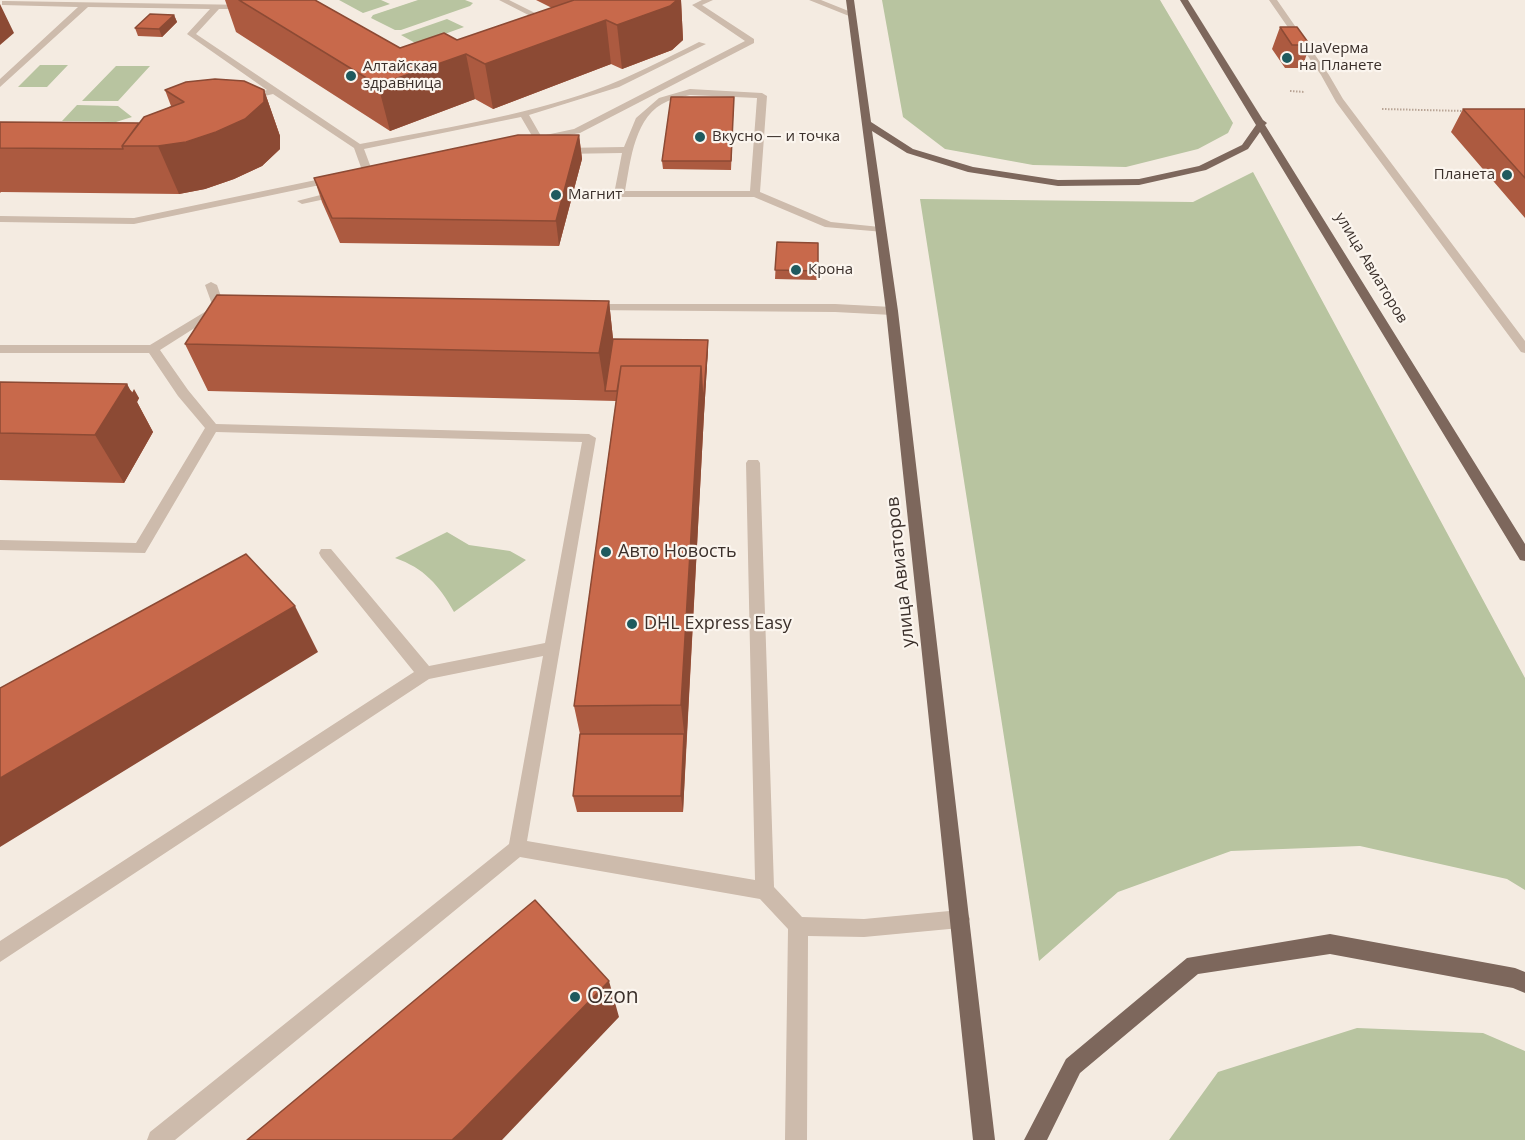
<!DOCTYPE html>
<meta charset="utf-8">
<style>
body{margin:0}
canvas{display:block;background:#f4ebe1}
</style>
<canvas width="1525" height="1140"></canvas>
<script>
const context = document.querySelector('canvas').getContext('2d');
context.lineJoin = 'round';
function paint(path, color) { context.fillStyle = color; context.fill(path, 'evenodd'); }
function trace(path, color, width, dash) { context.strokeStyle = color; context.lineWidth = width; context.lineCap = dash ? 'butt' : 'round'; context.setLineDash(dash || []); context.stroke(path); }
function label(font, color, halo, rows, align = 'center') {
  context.font = font + ' "Open Sans",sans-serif'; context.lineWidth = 4.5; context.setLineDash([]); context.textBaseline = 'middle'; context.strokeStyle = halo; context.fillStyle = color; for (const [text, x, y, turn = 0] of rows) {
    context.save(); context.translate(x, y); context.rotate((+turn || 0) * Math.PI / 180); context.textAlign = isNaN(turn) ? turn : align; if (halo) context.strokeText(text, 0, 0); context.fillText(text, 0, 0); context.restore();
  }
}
paint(new Path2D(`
 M339,0H381L390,4L363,13Z
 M418,0H465L473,3L470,6L401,30H395L371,18L373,15Z
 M882,0H1160L1233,123L1228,133L1198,149L1126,167L1033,165L945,149L903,117Z
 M447,19L464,27L417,44L401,35Z
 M40,65H68L47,87H18Z
 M116,66H150L118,101H82Z
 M77,105L118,106L132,117L116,122L62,121Z
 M1253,172L1525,678V890L1507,879L1360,846L1231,851L1118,892L1039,961L920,199L1193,202Z
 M447,532L469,545L510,551L526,560L454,612C439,585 424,568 395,558Z
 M1357,1028L1483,1033L1525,1051V1140H1169L1218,1072Z`), '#b8c4a0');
trace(new Path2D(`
 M1290,91L1305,92
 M1382,109L1464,111`), '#b9a596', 2, [1.5, 1.5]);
paint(new Path2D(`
 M499,0H509L553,22L546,24Z
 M702,0H713L702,5L754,39V43L580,133L535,141L521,117L364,149L373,173L368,176L363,173L354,148L273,94L244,101V97L267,90L187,34L210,9L88,7L0,87V79L78,7L2,5V1H5L249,5V9H219L196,34L360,144C439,129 519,117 595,90C631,77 665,59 699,42L706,44L619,87L529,115L541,136L574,129L745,41L692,5Z
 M1269,0H1277L1329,75L1343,99L1525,341V353L1521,352L1336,102L1321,75Z
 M690,89L762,93L767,96L760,192L831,222L880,227L885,230L884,232L825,227L754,197H619L614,194L622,153L561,154L556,151L561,148L624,147L636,118L659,98ZM690,95L757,98L750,191H625C631,160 634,115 668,101C675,98 683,97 690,95Z
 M335,176L340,179L339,181L134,224L0,222V216L134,218Z
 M340,190L345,193L344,195L302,204L297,201Z
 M211,282L217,285L225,308L223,310L160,350L188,390L216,424L589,434L596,438L527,841L755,880L746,463L748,460H758L760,463L774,887L802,917L864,919L960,910L967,912L970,919L967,926L960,928L864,937L808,936L807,1140H785L788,929L760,899L520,857L175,1140H147L150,1132L509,844L543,656L429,679L0,962V941L414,672L321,557L319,553L321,549H331L429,666L545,643L582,442L216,432L145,553L0,550V540L136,543L205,428L178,396L149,353H0V345H150L213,307L205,285Z
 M589,304H835L892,307L898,311L892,315L835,312L585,310V306Z`), '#cdbbac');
paint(new Path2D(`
 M809,0H821L856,14L849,16Z`), '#cdbbac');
paint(new Path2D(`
 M846,0H854L871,122L913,149L973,167L1058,180L1139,179L1199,166L1242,145L1256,125L1180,0H1188L1263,120L1267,123L1265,125L1525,544V561L1520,560L1260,132L1248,149L1206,170L1139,185L1058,186L968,172L907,153L872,131L898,311L995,1140H973L886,311Z
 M1330,934L1515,968L1525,972V993L1513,988L1330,954L1198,974L1080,1073L1047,1140H1024L1066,1059L1187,958Z`), '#7d675c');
paint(new Path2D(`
 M225,0H315L400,48L457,40L552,8L536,0H681L683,40L672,50L622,69L611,64L493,109L475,99L390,131L236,32Z
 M174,15L177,22L162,37L138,36L135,28Z
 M1280,27L1310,45L1302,68H1285L1272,49Z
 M165,90H264L280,136V149L262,166L234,179L205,189L179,194L1,192L0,193V122L140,123L171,106Z
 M734,97L731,170L663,169L662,161Z
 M1463,109H1525V218L1451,132Z
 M579,135L582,159L559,246L340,243L322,202L314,178Z
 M777,242L818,271L817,280L775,279Z
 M609,301L613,339L708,340V349L704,414L683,812H577L573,796L580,734L574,706L616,401L208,391L185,344Z
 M0,382L127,384L129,389L139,398L137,402L153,432L124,483L0,480Z`), '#ac5a40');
paint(new Path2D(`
 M677,0H681L683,40L672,50L622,69L617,25Z
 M0,4L14,33L0,45Z
 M174,15L177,22L162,37L159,29Z
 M606,20L611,64L493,109L485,64Z
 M466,54L475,99L390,131L378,85Z
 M264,90L280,136V149L262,166L234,179L205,189L179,194L158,146Z
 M579,135L582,159L559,246L556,221Z
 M609,301L614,348L605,391L599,353Z
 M708,340V349L704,414L686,750L681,705L701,366Z
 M127,384L132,393L134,389L139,398L137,402L153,432L124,483L95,435Z
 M295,606L318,652L0,847V778Z
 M684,734L686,750L683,812L681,796Z
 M609,981L619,1017L502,1140H452Z`), '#8c4a34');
const building = new Path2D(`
 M239,0H315L400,48L444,33L457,40L574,0H677L670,6L617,25L606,20L485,64L466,54L378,85Z
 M150,14L174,15L159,29L135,28Z
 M1280,27H1297L1310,45H1292Z
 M215,79L244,81L264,90V102L245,119L216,132L186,142L158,146H122L144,117L184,102L165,90L186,82Z
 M671,97H734L731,161H662Z
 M1463,109H1525V178Z
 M0,122L139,123L122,146L123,149L0,148Z
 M518,135H579L556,221L332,218L314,178Z
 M777,242L818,243V271L775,270Z
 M217,295L609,301L599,353L185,344Z
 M613,339L708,340L703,405L701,366H621L617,391H605Z
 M621,366H701L681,705L574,706Z
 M0,382L127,384L95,435L0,433Z
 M246,554L295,606L0,778V688Z
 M580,734H684L681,796H573Z
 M535,900L609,981L463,1130L452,1140H247Z`);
paint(building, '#c8694b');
trace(building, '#8c4a34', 1.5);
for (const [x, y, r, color] of [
 [1287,58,6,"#1f5a5e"],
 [351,76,6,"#1f5a5e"],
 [700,137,6,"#1f5a5e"],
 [1507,175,6,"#1f5a5e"],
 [556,195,6,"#1f5a5e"],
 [796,270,6,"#1f5a5e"],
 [606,552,6,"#1f5a5e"],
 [632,624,6,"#1f5a5e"],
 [575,997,6,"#1f5a5e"]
]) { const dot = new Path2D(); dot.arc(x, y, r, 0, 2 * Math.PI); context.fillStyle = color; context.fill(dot); trace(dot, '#fbf5ee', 2); }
label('15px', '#3b302b', '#fbf5ee', [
 ["ШаVерма",1299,49],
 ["на Планете",1299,66],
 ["Алтайская",363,67],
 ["здравница",363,84],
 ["Вкусно — и точка",712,137],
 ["Планета",1495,175,"right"],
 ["Магнит",568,195],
 ["Крона",808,270]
], 'left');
label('15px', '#3b302b', '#fbf5ee', [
 ["улица Авиаторов",1371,268,59]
]);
label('18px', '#3b302b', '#fbf5ee', [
 ["Авто Новость",618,552],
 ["DHL Express Easy",644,624]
], 'left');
label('18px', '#3b302b', '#fbf5ee', [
 ["улица Авиаторов",901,572,-96]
]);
label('21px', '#3b302b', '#fbf5ee', [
 ["Ozon",587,997]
], 'left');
</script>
